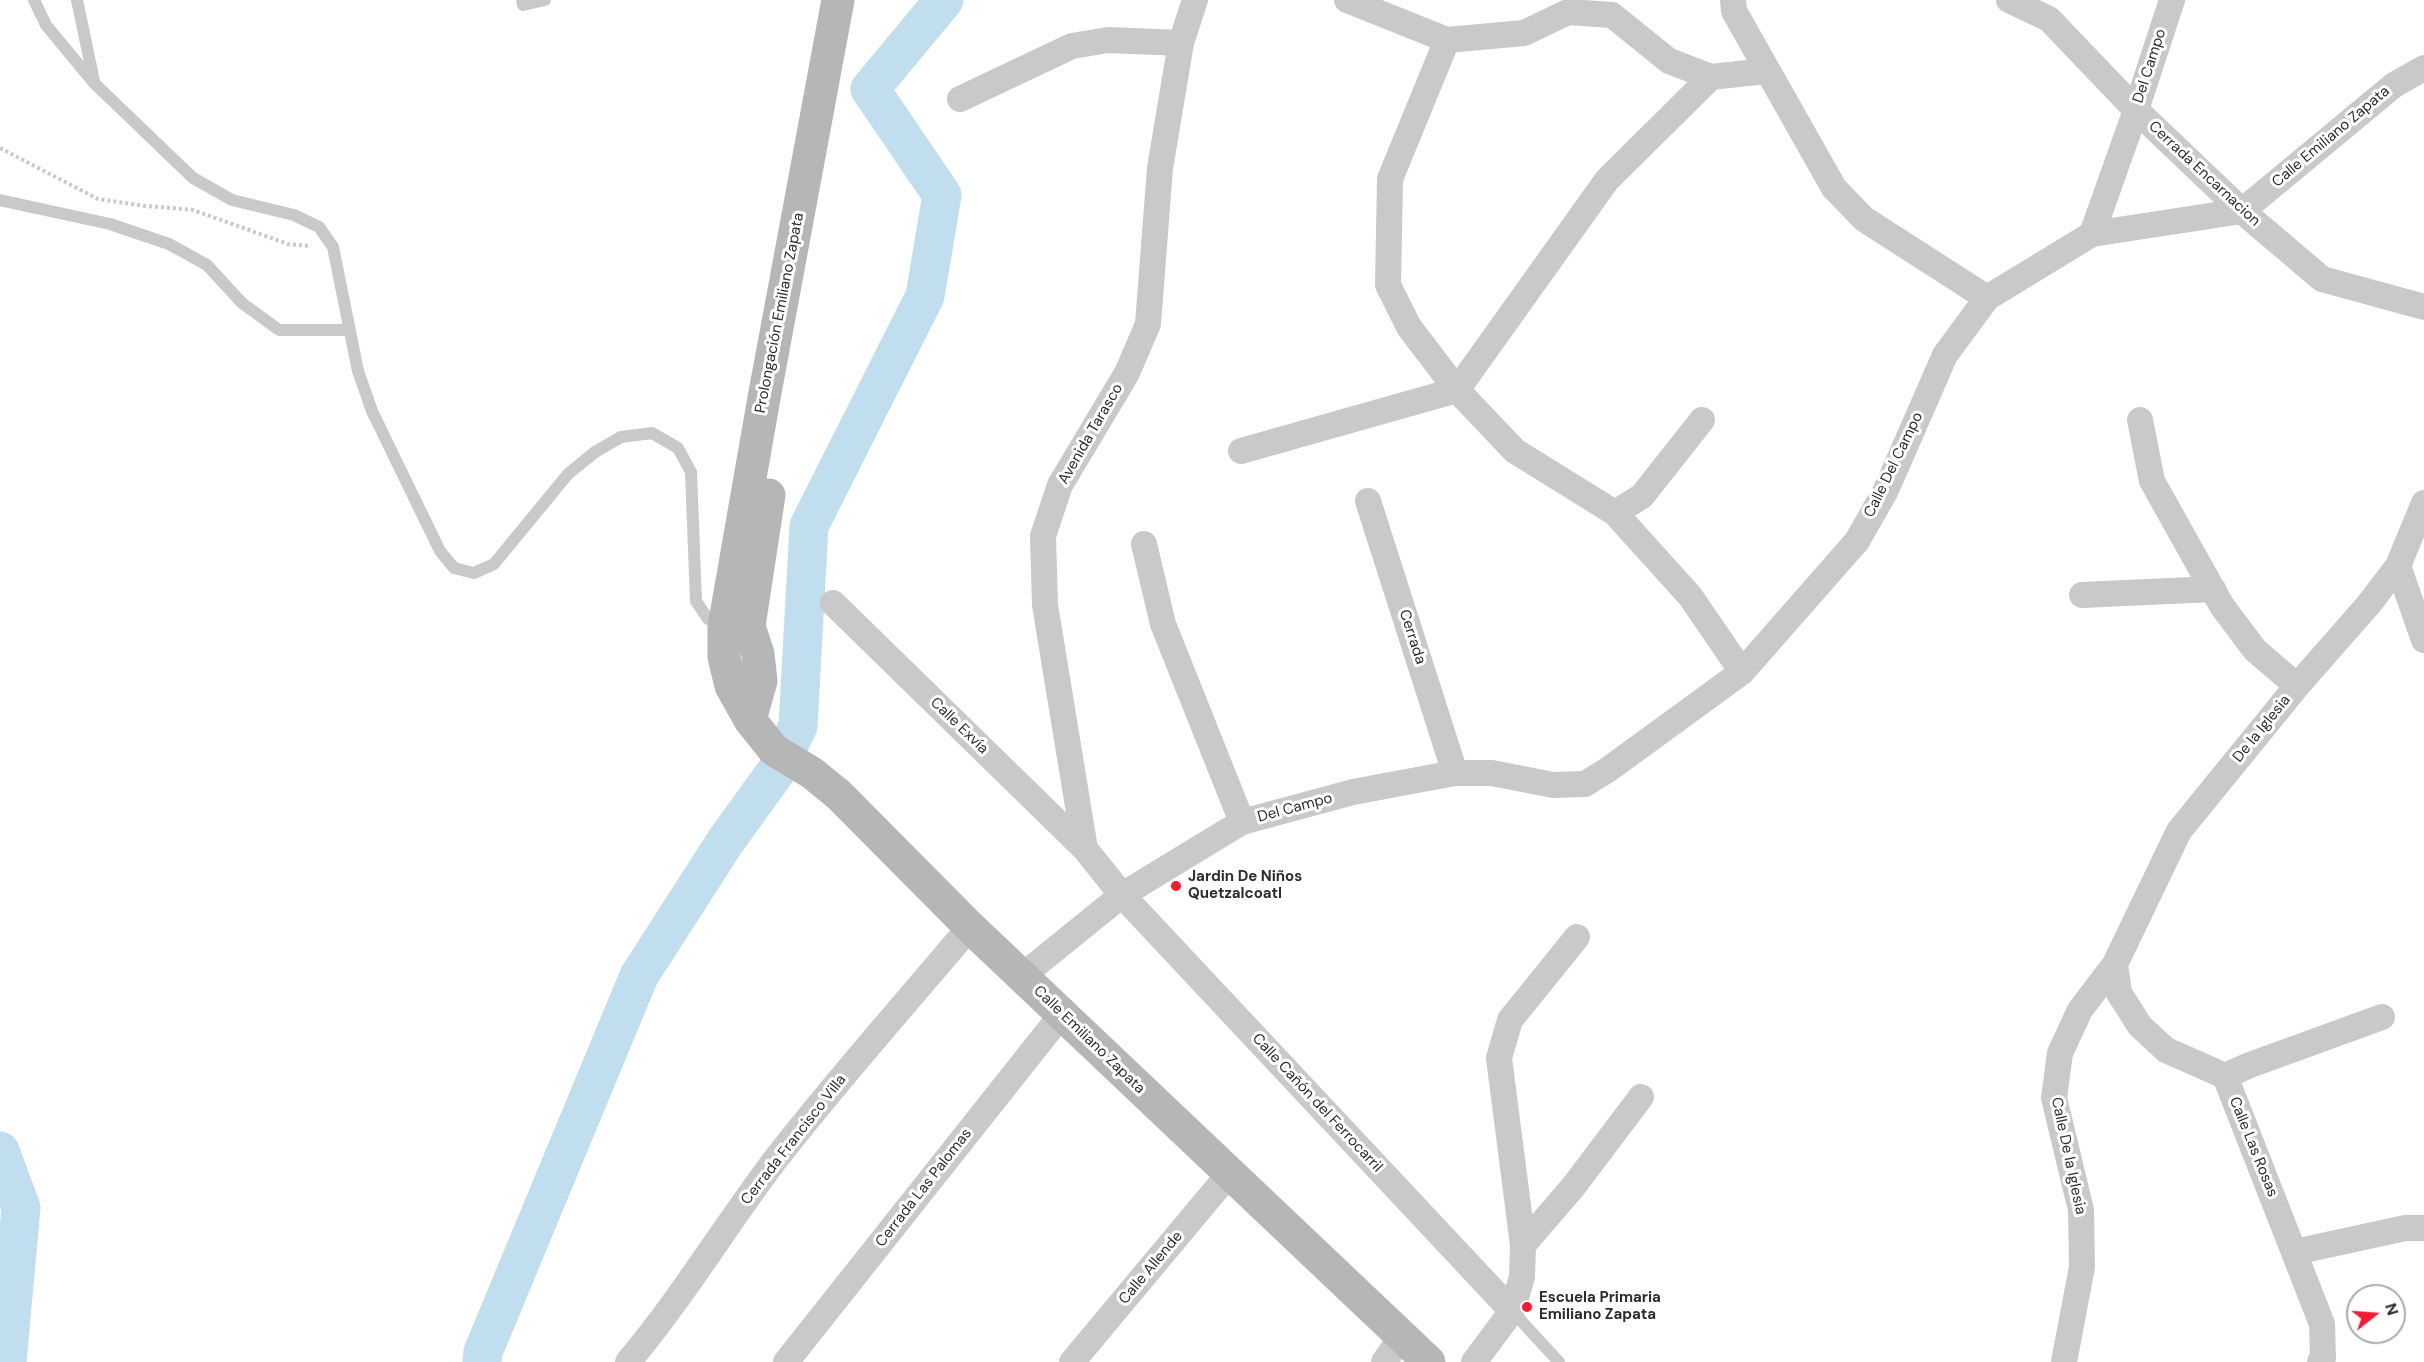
<!DOCTYPE html>
<meta charset="utf-8">
<style>
body{margin:0}
#map{position:relative;width:2424px;height:1362px;overflow:hidden;background:#fff;font-family:"DM Sans",sans-serif}
canvas{display:block}
.north{position:absolute;left:2346px;top:1284px;width:60px;height:60px;box-sizing:border-box;background:#fff;border:2px solid #ababab;border-radius:50%;rotate:73deg;font-size:16px;font-weight:700;line-height:24px;text-align:center;color:#2c2c2c}
.north::after{content:'';display:block;margin:auto;width:21px;height:27px;background:#f61b33;clip-path:polygon(50% 0,100% 100%,50% 72%,0 100%)}
</style>
<div id="map">
<canvas width="2424" height="1362"></canvas>
<div class="north">N</div>
</div>
<script>
const context = document.querySelector('canvas').getContext('2d');
context.lineJoin = 'round';
function trace(path, color, width, dash) { context.strokeStyle = color; context.lineWidth = width; context.lineCap = dash ? 'butt' : 'round'; context.setLineDash(dash || []); context.stroke(path); }
function label(font, color, halo, rows, align = 'center') {
  context.font = font + ' "DM Sans",sans-serif'; context.lineWidth = 6; context.setLineDash([]); context.textBaseline = 'middle'; context.strokeStyle = halo; context.fillStyle = color; for (const [text, x, y, turn = 0] of rows) {
    context.save(); context.translate(x, y); context.rotate((+turn || 0) * Math.PI / 180); context.textAlign = isNaN(turn) ? turn : align; if (halo) context.strokeText(text, 0, 0); context.fillText(text, 0, 0); context.restore();
  }
}
trace(new Path2D(`
 M0,1151L21,1208L7,1362
 M482,1362L483,1352L639,976L725,842L777,770L798,726L809,526L925,296L942,195L870,89L944,0`), '#c1deee', 39);
trace(new Path2D(`
 M0,148L98,199L145,206L193,210L288,244L311,246`), '#c9c9c9', 4, [3, 3]);
trace(new Path2D(`
 M34,0L46,25L94,83L193,178L232,200L294,215L319,227L333,247L358,371L372,411L440,551L454,568L474,573L494,564L568,474L595,452L621,437L652,433L678,448L691,472L696,601L708,619L722,626
 M77,0L94,81
 M522,0L523,5L545,0
 M0,200L110,224L169,244L207,265L242,303L279,330H350
 M1512,1311L1559,1362`), '#c9c9c9', 12);
trace(new Path2D(`
 M1195,0L1181,43L1160,168L1148,324L1127,373L1060,485L1043,536L1045,605L1085,849L1122,895L1512,1311
 M1347,0L1447,40L1524,33L1568,12L1612,15L1669,61L1711,77L1766,71
 M1733,0L1734,11L1834,188L1864,219L1987,298
 M2009,0L2049,19L2136,110L2242,211L2322,279L2424,307
 M1447,40L1390,179L1388,285L1409,327L1457,390L1515,451L1615,513L1690,596L1742,672
 M960,99L1072,46L1108,40L1181,43
 M2092,234L2136,110L2172,0
 M2140,420L2152,481L2222,606L2255,650L2297,686
 M1241,451L1457,390L1607,180L1711,77
 M1368,501L1455,773
 M1615,513L1642,496L1702,420
 M1144,544L1163,624L1242,822
 M2398,566L2424,640
 M2082,595L2213,589
 M833,603L1085,849
 M2115,964L2119,993L2140,1026L2166,1050L2225,1076L2322,1324L2323,1358L2320,1362
 M1022,976L1122,895L1242,822L1353,792L1455,773H1492L1553,785L1585,784L1609,769L1742,672L1857,541L1886,490L1945,355L1987,298L2092,234L2242,211L2394,85L2424,68
 M2225,1076L2250,1065L2382,1017
 M1523,1245L1573,1187L1641,1097
 M2295,1252L2405,1228H2424
 M628,1362C682,1298 725,1226 775,1160C837,1080 905,1004 970,927
 M786,1362L1062,1014
 M1072,1362L1229,1174
 M1384,1362L1402,1336
 M1474,1362L1512,1311L1522,1277L1523,1245L1499,1058L1510,1020L1577,937
 M2064,1362L2082,1267L2081,1210L2054,1098L2060,1053L2080,1010L2115,964L2179,831L2297,686L2369,604L2398,566L2424,503`), '#c9c9c9', 26);
trace(new Path2D(`
 M838,0L764,398L724,627V657L731,686L750,720L774,750L812,773L839,795L970,927L1429,1362
 M750,720L761,681L758,654L749,626L769,495`), '#b6b6b6', 33);
for (const [x, y, r, color] of [
 [1176,886,6,"#f61b33"],
 [1527,1307,6,"#f61b33"]
]) { const dot = new Path2D(); dot.arc(x, y, r, 0, 2 * Math.PI); context.fillStyle = color; context.fill(dot); trace(dot, '#fff', 2); }
label('15px', '#2c2c2c', '#fff', [
 ["Del Campo",2150,66,-72],
 ["Calle Emiliano Zapata",2331,137,-40],
 ["Cerrada Encarnacion",2204,174,43],
 ["Prolongación Emiliano Zapata",780,313,-79],
 ["Avenida Tarasco",1091,434,-60],
 ["Calle Del Campo",1894,465,-64],
 ["Cerrada",1412,637,72],
 ["Calle Exvía",959,726,44],
 ["De la Iglesia",2262,729,-51],
 ["Del Campo",1295,808,-15],
 ["Calle Emiliano Zapata",1089,1040,44],
 ["Calle Cañón del Ferrocarril",1317,1103,47],
 ["Cerrada Francisco Villa",794,1140,-52],
 ["Calle Las Rosas",2253,1147,68],
 ["Calle De la Iglesia",2068,1156,78],
 ["Cerrada Las Palomas",924,1188,-52],
 ["Calle Allende",1151,1268,-50]
]);
label('bold 15px', '#2c2c2c', '#fff', [
 ["Jardin De Niños",1188,877],
 ["Quetzalcoatl",1188,894],
 ["Escuela Primaria",1539,1298],
 ["Emiliano Zapata",1539,1315]
], 'left');
</script>
